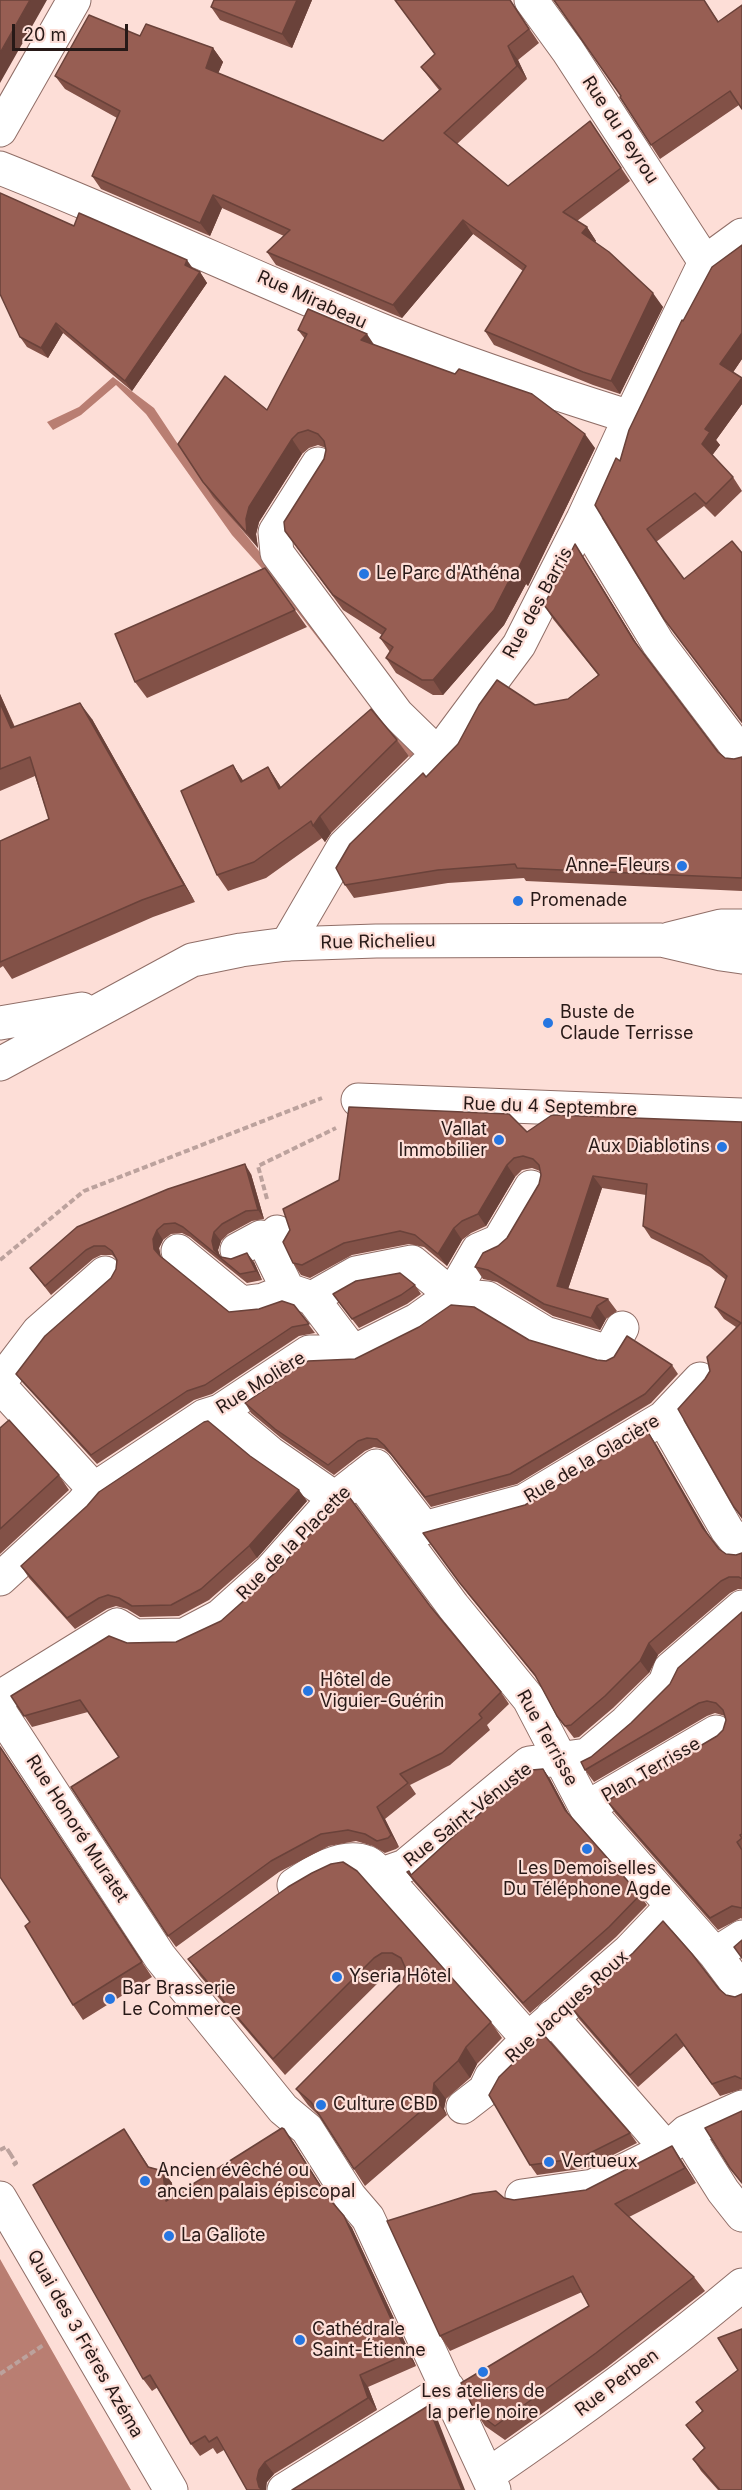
<!DOCTYPE html>
<meta charset="utf-8">
<style>
body{margin:0}
#map{position:relative;width:742px;height:2490px;overflow:hidden;background:#fdded7;font-family:Inter,sans-serif}
canvas{display:block}
.scale{position:absolute;left:12px;top:24px;width:116px;height:27px;box-sizing:border-box;border:3px solid #271917;border-top:0;padding-left:8px;font-size:18px;line-height:21px;white-space:nowrap;color:#271917;-webkit-text-stroke:4px #fdded7;paint-order:stroke}
</style>
<div id="map">
<canvas width="742" height="2490"></canvas>
<div class="scale">20 m</div>
</div>
<script>
const context = document.querySelector('canvas').getContext('2d');
context.lineJoin = 'round';
function paint(path, color) { context.fillStyle = color; context.fill(path, 'evenodd'); }
function trace(path, color, width, dash) { context.strokeStyle = color; context.lineWidth = width; context.lineCap = dash ? 'butt' : 'round'; context.setLineDash(dash || []); context.stroke(path); }
function label(font, color, halo, rows, align = 'center') {
  context.font = font + ' Inter,sans-serif'; context.lineWidth = 4.5; context.setLineDash([]); context.textBaseline = 'middle'; context.strokeStyle = halo; context.fillStyle = color; for (const [text, x, y, turn = 0] of rows) {
    context.save(); context.translate(x, y); context.rotate((+turn || 0) * Math.PI / 180); context.textAlign = isNaN(turn) ? turn : align; if (halo) context.strokeText(text, 0, 0); context.fillText(text, 0, 0); context.restore();
  }
}
paint(new Path2D(`
 M113,377L154,408L203,482L421,751L412,760L276,584L232,535L146,414L116,385L81,415L53,430L47,422L79,407Z
 M0,2259L131,2490H0Z`), '#b97e72');
const minor = new Path2D(`
 M531,0L568,51L705,262
 M0,130L74,0
 M0,168C127,218 250,276 376,328C459,362 544,390 630,417
 M318,464L275,532L277,553L397,714L438,754
 M583,519L658,643L742,754
 M287,944L344,846L438,754L519,645L583,519L630,417L705,262L742,235
 M358,1100L742,1115
 M277,1232L280,1240L267,1247L288,1290
 M237,1250L261,1237L267,1247
 M178,1251L241,1303L263,1300L288,1290
 M288,1290L312,1298L356,1273L412,1262L452,1295L487,1298L545,1333L609,1352L622,1328
 M312,1298L353,1352
 M0,1382L38,1332L105,1273
 M0,1386L94,1489
 M220,1411L270,1453L335,1498
 M663,1418L727,1530L742,1549
 M359,1479L453,1606L529,1699L586,1808L715,1954L742,1990
 M402,1534L524,1501L663,1418L700,1379
 M0,1579L82,1504L94,1489L204,1416L220,1411L309,1352H353L417,1320L452,1295L478,1250L499,1241L531,1187
 M0,1697L117,1625L135,1636L184,1635L220,1616L270,1571L335,1498L376,1466L424,1528
 M0,1712L160,1957L283,2109L307,2129L350,2197L368,2218L494,2490
 M586,1808L716,1732
 M382,1874L528,2039
 M294,1885C312,1872 343,1853 366,1862C372,1864 377,1871 382,1874L405,1866L529,1763L587,1755L626,1722L665,1683L670,1669L742,1607
 M715,1954L742,1937
 M552,2017L667,2149
 M463,2107L485,2090L491,2077L528,2039L629,1951L671,1907
 M686,2132L723,2191L742,2215
 M522,2196L593,2186L667,2149L686,2132L742,2107
 M0,2198L171,2490
 M488,2475C576,2415 661,2353 742,2285
 M284,2490L448,2388`);
const major = new Path2D(`
 M669,939L721,926H742
 M0,1023L82,1009
 M0,1064L192,960L241,950L287,944L376,941L661,940L721,954L742,957`);
trace(minor, '#906e67', 35);
trace(major, '#906e67', 35);
trace(new Path2D(`
 M267,1199L258,1166L336,1128
 M0,1260L84,1191L322,1098
 M0,2150L6,2147L11,2155
 M13,2165L16,2163L11,2155L15,2153
 M0,2374L45,2344`), '#bca29d', 4, [6, 3]);
trace(minor, '#fff', 33);
trace(major, '#fff', 33);
paint(new Path2D(`
 M312,0L292,48L220,20L211,7Z
 M395,0H510L539,43L518,60L527,79L457,144L508,186L590,121L630,181L577,221L587,227L596,241L595,242L663,307L620,394L593,385L494,345L485,331L523,271L473,234L402,318L276,265L267,252L284,236L222,208L210,236L101,189L92,176L117,118L65,89L55,76L140,36L213,48L223,62L218,73L383,141L439,90L431,80L421,67L435,54Z
 M553,0H704L718,21L739,105L660,159L651,145L621,96L567,18Z
 M74,226L194,269L200,272L207,283L132,391L63,333L48,358L27,347L20,337Z
 M742,245V359L733,372L742,378V404L716,440L720,445L712,455L733,477L742,491L715,517L704,506L656,542L684,579L742,553V723L664,619L620,461L683,321Z
 M298,330L375,345L595,448L528,586L526,584L504,625L443,695H433L396,673L386,658L390,652L380,638L382,635L343,610L285,531L324,459L326,450V448L318,445L309,448L302,454L259,522L256,534L258,548L213,497L203,482L267,410L305,339Z
 M584,558L640,649L718,752L725,758L734,759L742,757V891L526,881L524,878L448,883L354,898L345,885L426,777L535,705L568,699L598,675L553,619L544,605Z
 M265,568L307,627L147,698L135,682Z
 M0,694L15,727L92,719L195,902L153,917L12,979L3,966L0,968V841L49,819L35,776L0,791Z
 M397,740L409,756L331,833L325,842L322,838L266,878L228,891L217,875L233,765L243,781L268,767L281,787Z
 M742,1122V1519L734,1507L705,1379L736,1327L724,1319L715,1307L726,1280L710,1267L651,1238L643,1226L646,1195L602,1188L568,1289L608,1299L617,1311L606,1319L600,1330L553,1316L497,1282L483,1279L475,1267L507,1238L539,1184L541,1175L540,1171L532,1168L522,1170L515,1177L486,1226L471,1233L462,1240L447,1266L424,1247L409,1244L352,1255L310,1278L301,1275L293,1263L527,1132Z
 M251,1174L264,1219L252,1221L228,1234L221,1241L218,1250L220,1256L221,1257L231,1259L254,1262L262,1280L247,1283L190,1237L182,1233L171,1234L163,1240L159,1248L161,1257L229,1312L259,1309L294,1305L315,1333L299,1336L212,1394L194,1400L97,1464L23,1383L16,1374L111,1278L116,1269V1259L112,1255H101L93,1259L51,1295L30,1268Z
 M415,1285L421,1294L407,1304L359,1328L340,1304Z
 M529,1340L597,1360L672,1365L678,1374L651,1403L517,1484L431,1507L391,1455L384,1449L374,1447L365,1451L334,1475L281,1438L251,1413L245,1403L355,1359Z
 M0,1428L59,1475L69,1490L0,1554Z
 M656,1444L708,1535L719,1549L726,1554L736,1555L742,1553V1589H738L730,1593L658,1655L649,1673L613,1708L579,1737L574,1738L557,1716L538,1680L468,1594L432,1545L525,1505Z
 M250,1456L307,1501L257,1558L209,1600L179,1616L140,1617L127,1609L116,1606L107,1609L75,1629L29,1578L21,1566Z
 M430,1606L501,1692L509,1704L487,1725L490,1730L450,1765L410,1785L416,1794L385,1819L399,1847L396,1849L385,1853L373,1846L356,1841L329,1846L279,1872L176,1947L168,1936L119,1757L88,1712L32,1727L11,1696L127,1643L176,1642Z
 M742,1612V1919L741,1918L718,1930L615,1813L607,1801L717,1736L723,1730L726,1720L725,1716L715,1713L707,1716L594,1782L585,1770L591,1757L631,1723Z
 M0,1746L152,1977L83,2020L73,2005L30,1922Z
 M543,1769L550,1779L569,1815L640,1895L647,1905L616,1937L530,2013L414,1882L407,1872L409,1871L411,1875Z
 M312,1873L491,2022L502,2038L477,2064L470,2078L446,2099L444,2109L447,2115L365,2186L320,2117L308,2105L296,2089L400,1984L405,1975V1971L403,1970H394L386,1975L285,2075L200,1976L188,1959Z
 M719,1989L726,1995L735,1997L742,1994V2089L720,2096L684,2046L638,2087L579,2019L571,2007Z
 M630,2133L637,2143L587,2168L537,2175L530,2165Z
 M132,2141L149,2167L163,2171L172,2183L173,2197L293,2142L329,2199L352,2228L416,2366L368,2387L377,2410L274,2474L267,2482L224,2450L217,2454L213,2448L200,2456L191,2444L158,2387L152,2391L143,2379Z
 M682,2161L696,2183L629,2217L694,2277L705,2291L606,2368L505,2440L485,2426L475,2411L589,2306L582,2292L450,2351L440,2336L504,2198L514,2200L586,2190Z
 M738,2370L742,2490H718L701,2471L693,2459L704,2448L686,2425L702,2411L696,2402Z`), '#825147');
paint(new Path2D(`
 M30,0H47L0,83V53Z
 M297,0H312L292,48L282,34Z
 M508,46L518,60L527,79L517,66Z
 M213,48L223,62L215,81L206,68Z
 M213,195L222,208L210,236L200,223Z
 M463,220L473,234L402,318L393,305Z
 M587,227L596,241L592,246L582,233Z
 M187,260L194,270L185,265Z
 M200,272L207,283L132,391L125,381Z
 M653,293L663,307L620,394L611,381Z
 M56,323L63,333L48,358L41,348Z
 M742,333V359L730,377L720,364Z
 M367,334L377,349L361,340Z
 M742,378V404L716,440L720,445L711,457L702,444L705,429Z
 M585,434L595,448L528,586L517,571Z
 M292,439L302,454L259,522L256,534L258,548L247,533L246,519L249,507Z
 M575,544L584,558L643,654L634,641Z
 M515,569L526,584L504,625L443,695L433,680Z
 M0,694L22,745L11,728L0,703Z
 M80,703L92,719L195,902L184,885Z
 M233,765L244,782H241Z
 M268,767L279,784L290,805L279,789Z
 M320,816L331,833L325,842L313,826Z
 M245,1164L251,1174L264,1219L258,1210Z
 M507,1165L515,1177L486,1226L478,1214Z
 M593,1176L602,1188L565,1298L557,1286Z
 M454,1228L462,1240L447,1266L438,1254Z
 M157,1230L163,1240L159,1248L161,1258L154,1249L153,1239Z
 M214,1232L221,1241L218,1250L220,1258L214,1250L212,1241Z
 M247,1253L254,1262L262,1280L256,1271Z
 M597,1306L606,1319L600,1330L591,1318Z
 M648,1432L656,1444L711,1539L702,1527Z
 M299,1490L307,1501L257,1558L249,1546Z
 M649,1643L658,1655L649,1673L640,1661Z
 M543,1769L550,1779L572,1820L565,1810Z
 M377,1807L385,1819L399,1847L391,1835Z
 M466,2047L477,2064L470,2078L458,2061Z
 M434,2083L446,2099L444,2109L447,2115L435,2099L433,2092Z
 M284,2129L293,2142L334,2207L326,2195Z
 M672,2146L682,2161L696,2183L685,2168Z
 M163,2171L172,2183L175,2213L166,2201Z
 M344,2216L352,2228L416,2366L407,2354Z
 M360,2375L368,2387L377,2410L368,2398Z
 M428,2406L437,2418L465,2490H462Z
 M265,2462L274,2474L267,2482L266,2490H261L259,2487L257,2479L259,2470Z`), '#6a423a');
const building = new Path2D(`
 M0,0H30L0,53Z
 M214,0H297L282,34L211,7Z
 M395,0H510L529,29L508,46L517,66L444,133L508,186L590,121L621,168L563,212L587,227L582,233L609,252L653,293L611,381L583,372L485,331L526,266L463,220L393,305L267,252L290,230L213,195L200,223L92,176L120,111L55,76L89,15L140,36L146,24L213,48L206,68L383,141L441,89L421,67L435,54Z
 M554,0H704L718,22L742,5V109L730,91L651,145L620,97L621,96Z
 M0,193L74,226L79,213L187,260L185,265L200,272L125,381L56,323L41,348L20,337L0,294Z
 M742,245V333L720,364L742,378L705,429L710,432L702,444L733,477L706,504L695,493L647,529L684,579L732,541L742,553V722L664,619L595,505L616,458L620,461L629,430L682,320L683,321L712,267Z
 M308,309L367,334L361,340L455,374L459,369L532,394L585,434L517,571L515,569L494,610L433,680H422L386,658L393,647L380,638L386,629L333,595L285,531L284,522L324,459L326,450L324,441L318,434L308,430L298,433L292,439L249,507L246,519L247,533L203,482L178,444L225,376L267,410L307,334L298,330Z
 M575,544L634,641L718,752L725,758L734,759L742,757V878L517,868L515,864L438,870L345,885L336,868L350,844L423,773L426,777L458,744L479,705L497,680L535,705L568,699L599,675L544,605Z
 M265,568L295,610L135,682L115,634Z
 M0,703L11,728L80,703L184,885L142,900L0,962V841L49,819L30,757L0,769Z
 M371,709L397,740L320,816L313,826L311,821L254,862L217,875L181,791L233,765L241,782L268,767L279,789Z
 M349,1107L509,1114L527,1132L552,1115L742,1122V1517L734,1507L678,1409L705,1379L710,1371L707,1357L741,1323L715,1307L727,1276L702,1255L643,1226L647,1184L593,1176L557,1286L608,1299L597,1306L591,1318L544,1304L488,1270L475,1267L483,1253L498,1246L507,1238L539,1184L541,1175L539,1165L533,1159L523,1156L514,1158L507,1165L478,1214L462,1221L454,1228L438,1254L415,1235L400,1231L344,1243L302,1265L293,1263L283,1242L290,1230L283,1209L339,1180Z
 M245,1164L258,1210L246,1211L222,1224L214,1232L212,1241L214,1250L221,1257L231,1259L247,1253L256,1271L240,1274L183,1227L175,1223L164,1224L157,1230L153,1239L154,1249L160,1256L229,1312L259,1309L282,1301L294,1305L309,1324L292,1327L205,1385L187,1391L91,1455L16,1374L45,1336L111,1278L116,1269L117,1260L112,1251L105,1246H94L86,1250L45,1286L30,1268L77,1227L168,1189Z
 M400,1273L415,1285L401,1295L352,1319L333,1294L356,1281Z
 M451,1305L474,1307L529,1340L597,1360L606,1361L614,1357L627,1336L672,1365L645,1394L510,1474L425,1497L384,1445L377,1439L367,1438L358,1441L328,1465L275,1429L245,1403L308,1361L355,1359L419,1327Z
 M9,1420L59,1475L0,1529V1428Z
 M208,1421L250,1456L299,1490L249,1546L201,1589L171,1605L132,1606L119,1598L108,1595L99,1598L67,1618L21,1566L87,1506L99,1492L204,1422Z
 M648,1432L702,1527L719,1549L726,1554L736,1555L742,1553V1579L739,1577H729L721,1581L649,1643L640,1661L605,1696L571,1725L565,1726L557,1716L535,1675L459,1582L423,1533L525,1505Z
 M347,1494L430,1606L501,1692L479,1714L482,1718L442,1753L400,1774L408,1783L377,1807L391,1835L388,1838L377,1841L365,1834L348,1830L321,1834L271,1861L168,1936L71,1787L119,1757L80,1700L24,1716L11,1696L109,1636L127,1643L176,1642L221,1621L276,1572Z
 M742,1612V1834L740,1835L742,1838L737,1842L742,1850V1908L732,1906L710,1918L607,1801L717,1736L723,1730L726,1720L723,1710L716,1703L707,1701L699,1703L585,1770L581,1762L591,1757L631,1723L670,1684L678,1668Z
 M0,1747L142,1962L73,2005L25,1926L30,1922L0,1877Z
 M543,1769L565,1810L640,1895L609,1927L523,2003L407,1872L409,1871L411,1875L465,1826L532,1770Z
 M343,1862L357,1871L491,2022L466,2047L458,2061L434,2083L433,2092L435,2099L354,2169L311,2102L296,2089L400,1984L405,1975V1967L401,1958L392,1953H382L374,1958L273,2059L188,1959L288,1887L312,1873L331,1864Z
 M663,1921L692,1954L719,1989L726,1995L735,1997L742,1994V2079L735,2076L712,2084L676,2034L630,2075L571,2007L633,1953Z
 M742,1940V1958L734,1947Z
 M543,2034L630,2133L580,2158L530,2165L489,2095L499,2077Z
 M742,2111V2183L730,2168L705,2128Z
 M282,2128L284,2129L326,2195L344,2216L407,2354L360,2375L368,2398L265,2462L259,2470L257,2479L259,2487L262,2490H247L217,2437L209,2442L205,2436L191,2444L150,2375L143,2379L33,2185L124,2129L148,2167L163,2171L166,2201Z
 M672,2146L685,2168L615,2204L694,2277L596,2353L495,2426L475,2411L461,2383L589,2306L573,2276L440,2336L387,2221L473,2194L496,2191L504,2198L514,2200L586,2190Z
 M742,2329V2490H720L693,2459L705,2448L686,2425L703,2411L696,2402L738,2370L718,2338Z
 M428,2406L462,2490H292Z`);
paint(building, '#975e53');
trace(building, '#6a423a', 1.5);
for (const [x, y, r, color] of [
 [364,574,6,"#2676e1"],
 [682,866,6,"#2676e1"],
 [518,901,6,"#2676e1"],
 [548,1023,6,"#2676e1"],
 [499,1140,6,"#2676e1"],
 [722,1147,6,"#2676e1"],
 [308,1691,6,"#2676e1"],
 [587,1849,6,"#2676e1"],
 [337,1977,6,"#2676e1"],
 [110,1999,6,"#2676e1"],
 [321,2105,6,"#2676e1"],
 [549,2162,6,"#2676e1"],
 [145,2181,6,"#2676e1"],
 [169,2236,6,"#2676e1"],
 [300,2340,6,"#2676e1"],
 [483,2372,6,"#2676e1"]
]) { const dot = new Path2D(); dot.arc(x, y, r, 0, 2 * Math.PI); context.fillStyle = color; context.fill(dot); trace(dot, '#fdded7', 2); }
label('18px', '#271917', '#fdded7', [
 ["Rue du Peyrou",620,130,57],
 ["Rue Mirabeau",312,300,24],
 ["Rue des Barris",538,603,-61],
 ["Rue Richelieu",378,942,-1],
 ["Rue du 4 Septembre",550,1107,2],
 ["Rue Molière",261,1383,-32],
 ["Rue de la Glacière",592,1459,-31],
 ["Rue de la Placette",294,1543,-45],
 ["Rue Terrisse",547,1738,61],
 ["Plan Terrisse",651,1770,-30],
 ["Rue Saint-Vénuste",468,1815,-38],
 ["Rue Honoré Muratet",77,1829,57],
 ["Rue Jacques Roux",567,2007,-42],
 ["Quai des 3 Frères Azéma",85,2344,60],
 ["Rue Perben",617,2383,-37]
]);
label('18px', '#271917', '#fdded7', [
 ["Le Parc d'Athéna",376,574],
 ["Anne-Fleurs",670,866,"right"],
 ["Promenade",530,901],
 ["Buste de",560,1013],
 ["Claude Terrisse",560,1034],
 ["Vallat",487,1130,"right"],
 ["Immobilier",487,1151,"right"],
 ["Aux Diablotins",710,1147,"right"],
 ["Hôtel de",320,1681],
 ["Viguier-Guérin",320,1702],
 ["Les Demoiselles",587,1869,"center"],
 ["Du Téléphone Agde",587,1890,"center"],
 ["Yseria Hôtel",349,1977],
 ["Bar Brasserie",122,1989],
 ["Le Commerce",122,2010],
 ["Culture CBD",333,2105],
 ["Vertueux",561,2162],
 ["Ancien évêché ou",157,2171],
 ["ancien palais épiscopal",157,2192],
 ["La Galiote",181,2236],
 ["Cathédrale",312,2330],
 ["Saint-Étienne",312,2351],
 ["Les ateliers de",483,2392,"center"],
 ["la perle noire",483,2413,"center"]
], 'left');
</script>
